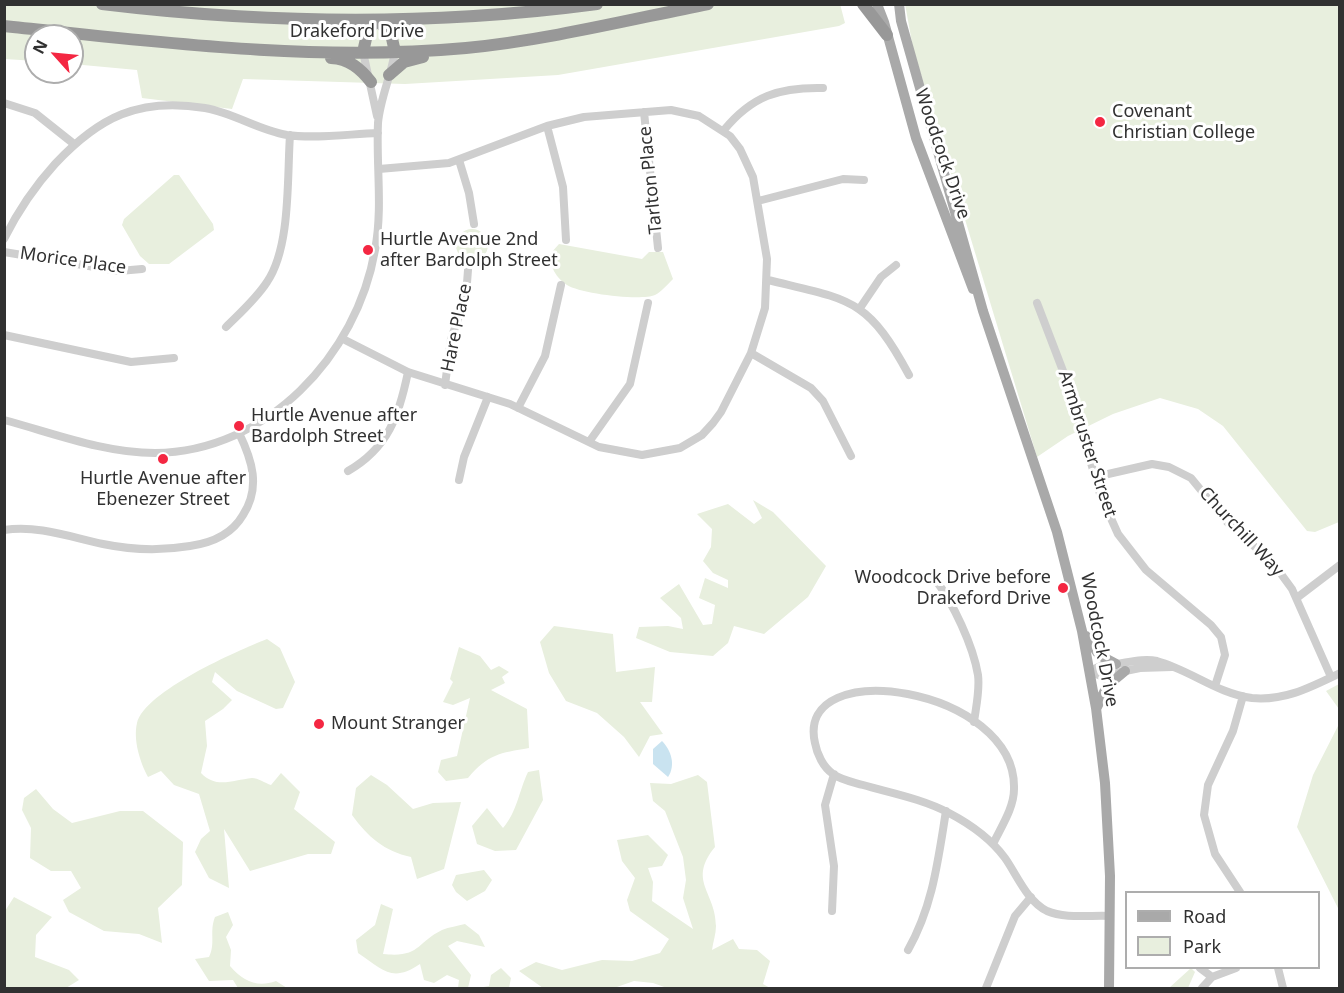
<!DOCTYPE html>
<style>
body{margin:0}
#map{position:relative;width:1344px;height:993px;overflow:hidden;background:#fff;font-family:"Noto Sans",sans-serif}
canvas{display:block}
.frame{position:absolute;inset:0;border:6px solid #313131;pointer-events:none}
.legend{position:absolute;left:1125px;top:891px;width:195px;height:78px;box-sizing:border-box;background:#fff;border:2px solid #adadad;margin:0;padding:8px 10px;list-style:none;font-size:18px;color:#313131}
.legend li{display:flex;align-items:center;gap:12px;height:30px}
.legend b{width:30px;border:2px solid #adadad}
.north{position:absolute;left:24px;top:24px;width:60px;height:60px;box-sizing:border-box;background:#fff;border:2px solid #adadad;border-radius:50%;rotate:297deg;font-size:16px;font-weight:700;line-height:24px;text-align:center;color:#313131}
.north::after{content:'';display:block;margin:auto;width:21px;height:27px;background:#f42742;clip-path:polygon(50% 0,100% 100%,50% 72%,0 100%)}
</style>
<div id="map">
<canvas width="1344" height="993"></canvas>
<div class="frame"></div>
<ul class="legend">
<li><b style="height:8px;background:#a9a9a9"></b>Road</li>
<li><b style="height:16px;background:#e8efde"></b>Park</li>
</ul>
<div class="north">N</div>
</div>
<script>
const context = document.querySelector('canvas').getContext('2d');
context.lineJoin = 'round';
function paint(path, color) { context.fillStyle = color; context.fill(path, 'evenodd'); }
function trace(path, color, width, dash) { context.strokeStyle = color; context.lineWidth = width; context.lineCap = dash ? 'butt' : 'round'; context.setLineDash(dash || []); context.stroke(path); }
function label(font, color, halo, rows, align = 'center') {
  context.font = font + ' "Noto Sans",sans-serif'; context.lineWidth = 6; context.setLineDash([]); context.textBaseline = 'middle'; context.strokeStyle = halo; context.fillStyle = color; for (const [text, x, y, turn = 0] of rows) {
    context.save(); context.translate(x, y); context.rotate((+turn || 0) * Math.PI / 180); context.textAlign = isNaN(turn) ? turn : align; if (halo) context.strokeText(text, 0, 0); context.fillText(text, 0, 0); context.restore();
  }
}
paint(new Path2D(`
 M840,4L845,23L839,26L558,75L405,84L243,79L232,109L142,98L137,70L72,64V36H36V61L5,59L4,5Z
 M905,4L1339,5V522L1315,532L1307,531L1223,426L1198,409L1160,398L1113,414L1068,436L1037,457L913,48Z
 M174,175H179L213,224L214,230L169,264H149L140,256L122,225L124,219Z
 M456 245a16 16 0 1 1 32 0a16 16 0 1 1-32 0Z
 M559,244L642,259L649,252H663L673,279C668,284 661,292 655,295C641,301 581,294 567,285C557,279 549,266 550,254Z
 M753,500L773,512L826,566L808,597L764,634L734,626L728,643L713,656L670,652L636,638L639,627L668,626L683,629L681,618L660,598L679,584L703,625L712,624L715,605L699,598L705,578L728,588V580L713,573L703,561L711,547L712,529L697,514L728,504L754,524L762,518Z
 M554,626L613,634L616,672L655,667L652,702H640L663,734L650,736L639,757L624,737L597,713L566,701L549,673L540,642Z
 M267,639L280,648L295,682L283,708L276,709L237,691L215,672L212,682L232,700L223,709L205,721L207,746L201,773C216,789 233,780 252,778C258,778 265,783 271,785L281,773L300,792L294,809L335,842L331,854H308L250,871L224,829L229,888L209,878L195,852L201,839L210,831L199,794L174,785L161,771L148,777C140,762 133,740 137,723C145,691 237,651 267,639Z
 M459,647L480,656L491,670L499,666L509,672L502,677L505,683L491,690L527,709L529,748C500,753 488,754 468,778L446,781L438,772L441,760L457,756L470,698L453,705L443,702L453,682L450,679Z
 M1339,684V709L1326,691Z
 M1339,724V910L1297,827L1313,775Z
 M539,770L543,800L516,850L495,851L477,844L472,826L487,808L503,828C517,812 519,791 528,772Z
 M371,775L387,785L413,809L433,803L461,802L444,869L417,879L411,857C384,851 368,837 352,815L356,788Z
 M698,775L707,782L715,847C687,881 716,892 716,926C716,934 713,942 712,950L733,939L739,949L757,950L770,961L763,984L770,988H667L653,983L634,981L614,988H543L519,971L536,962L562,970L602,960L632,961L660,953L669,939L630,911L627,900L635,878L622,861L617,840L648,835L668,855L662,866L648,868L653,882L652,901L693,929L683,898L686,880L683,857L665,811L653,801L650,783L671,784Z
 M36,789L53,809L72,823L120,811H143L183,842L182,885L158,908L162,943L139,934L104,931L69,912L63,900L81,888L71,871H51L30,858L31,828L22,810L24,798Z
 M484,870L492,880L485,891L467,901L456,892L452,885L456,875Z
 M14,897L52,917L36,935L35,957L69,970L79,980L66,988H5V911Z
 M381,904L393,909L383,954C420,958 416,943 442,930C449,927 458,926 465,924L479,935L485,947L457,941L448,946L471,975L468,988H458L459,980L447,975L434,983L424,980L420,964C392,983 383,970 358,953L356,940L375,925Z
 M228,912L233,925L226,937L231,950L230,966C243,981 257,988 276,981L287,988H238L233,980L209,981L195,959L209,957C216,943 209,932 215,917Z
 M501,968L511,978L509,988H478L489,986L491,975Z
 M1191,968L1195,972L1188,988H1169Z`), '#e8efde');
paint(new Path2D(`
 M662,741C671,750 676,765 668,777L653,764V749Z`), '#c9e3f0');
trace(new Path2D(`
 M363,52L377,116
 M4,103L35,113L74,144
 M644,112L658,248
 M547,126L563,187L566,240
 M724,130C752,96 779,87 823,88
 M459,160L469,193L474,224
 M758,201L843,179L864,180
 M4,239C18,211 34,187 55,164C99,117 139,97 205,108C234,113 258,130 287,135C316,139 349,134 378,133
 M4,252L119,271L142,269
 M768,280C850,300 867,297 909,375
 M1037,303L1068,384L1100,494L1118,534L1146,570L1211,625L1221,637L1225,655L1215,686
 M860,308L881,277L896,265
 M226,327C240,313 256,299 267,282C291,247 287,177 290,135
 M4,335L131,362L174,358
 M343,339L408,372L510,404L599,447L642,455L680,448L702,435L713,423L721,412L751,353L765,308L767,259L753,177L740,149L730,136L699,116L671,110L584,117L547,126L449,163L379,169
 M751,353L811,388L823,401L851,456
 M445,385L451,339L466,296L468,270
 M518,408L545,356L561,285
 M4,420C53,433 104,453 155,453C267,452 357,355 375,250C383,208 376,165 378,123C380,99 391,76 395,52
 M589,442L630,384L648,303
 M348,471C388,448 399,416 408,372
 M1095,477L1152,464L1169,467L1191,478L1227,522L1273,563L1292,589L1331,677
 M459,480L464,457L488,397
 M4,530C39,525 70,537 103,544C132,550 160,551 190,546C211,543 232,534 243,515C261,487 252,460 239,433
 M935,579C953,603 973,645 978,675C980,690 976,707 974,722
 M1298,597L1340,565
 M1172,667L1140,668L1101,676L1091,672C1098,664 1106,666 1116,664C1130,662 1144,658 1157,661C1190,670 1218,694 1252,698C1285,701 1311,687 1340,673
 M993,844C1001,827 1014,808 1014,789C1017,687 794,653 815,743C817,754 823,767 833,774C841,780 853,782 863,785C891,793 923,799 949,813C970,824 991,839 1005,858C1017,875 1027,901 1047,911C1065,919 1090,915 1110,916
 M1240,892L1215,854L1204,815L1208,785L1233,731L1243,696
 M832,911L834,866L825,805L834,774
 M908,950C933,906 938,860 946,811
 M1200,968L1212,977
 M1278,968L1283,988
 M986,988L1015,916L1031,897
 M1202,988L1212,977L1236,968`), '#cecece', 8);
trace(new Path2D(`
 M877,4L884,22L916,138L973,289
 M899,4L901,21L983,311L1057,532L1082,631L1096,708L1105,783L1110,876L1109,988
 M1086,636L1099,655L1116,664
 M1097,707L1107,686L1125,671`), '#a9a9a9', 10);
trace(new Path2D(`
 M102,4C267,24 432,26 597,4
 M863,4L887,35
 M377,20L391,34L395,52
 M4,26C158,42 312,62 466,48C547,40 628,20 708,4
 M363,52L368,30L377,20
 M331,58C349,59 360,68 371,82
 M389,75L404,62L423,57`), '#989898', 12);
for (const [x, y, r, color] of [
 [1100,122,6,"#f42742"],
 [368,250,6,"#f42742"],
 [239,426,6,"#f42742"],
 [163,459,6,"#f42742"],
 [1063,588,6,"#f42742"],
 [319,724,6,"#f42742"]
]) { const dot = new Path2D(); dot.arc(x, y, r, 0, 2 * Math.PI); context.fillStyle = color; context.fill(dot); trace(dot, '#fff', 2); }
label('18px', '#313131', '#fff', [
 ["Drakeford Drive",357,32],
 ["Woodcock Drive",942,154,71],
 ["Tarlton Place",651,180,-96],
 ["Morice Place",73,261,8],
 ["Hare Place",457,328,-78],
 ["Armbruster Street",1087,444,72],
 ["Churchill Way",1241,532,47],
 ["Woodcock Drive",1099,640,79]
]);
label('18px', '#313131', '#fff', [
 ["Covenant",1112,112],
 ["Christian College",1112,133],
 ["Hurtle Avenue 2nd",380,240],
 ["after Bardolph Street",380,261],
 ["Hurtle Avenue after",251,416],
 ["Bardolph Street",251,437],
 ["Hurtle Avenue after",163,479,"center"],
 ["Ebenezer Street",163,500,"center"],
 ["Woodcock Drive before",1051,578,"right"],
 ["Drakeford Drive",1051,599,"right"],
 ["Mount Stranger",331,724]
], 'left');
</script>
